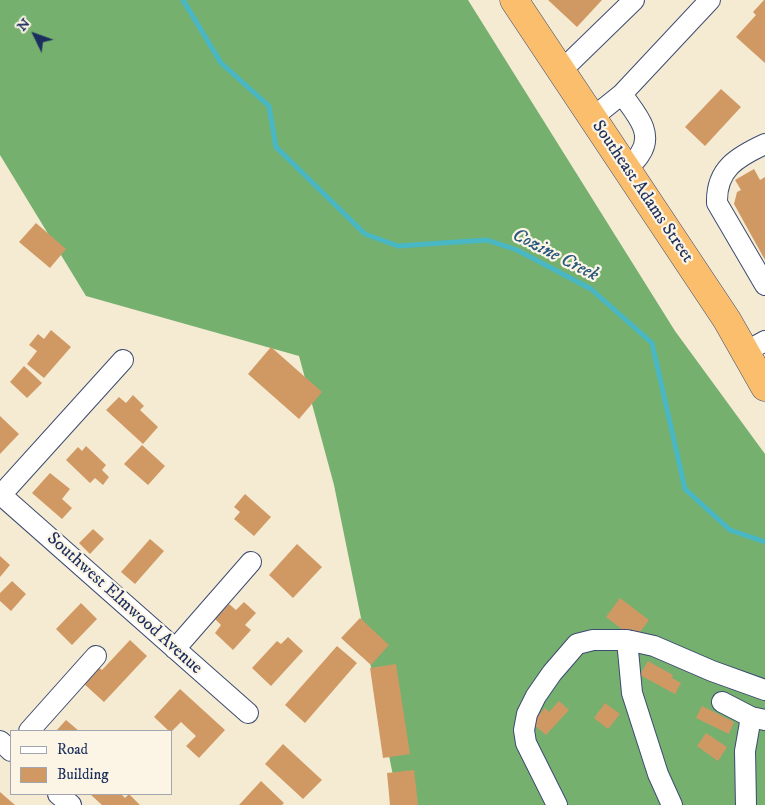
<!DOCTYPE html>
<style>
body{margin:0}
#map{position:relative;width:765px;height:805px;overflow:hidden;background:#f5ebd3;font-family:"IM FELL DW Pica",serif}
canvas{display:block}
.legend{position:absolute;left:10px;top:730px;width:162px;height:65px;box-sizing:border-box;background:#fcf5e5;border:1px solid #a2a6af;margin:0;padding:6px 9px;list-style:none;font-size:15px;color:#1b2f5e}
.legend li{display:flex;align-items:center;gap:10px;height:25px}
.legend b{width:25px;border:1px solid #a2a6af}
.north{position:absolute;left:10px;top:10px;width:50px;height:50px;-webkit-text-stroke:4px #fcf5e5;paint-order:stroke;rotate:312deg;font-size:14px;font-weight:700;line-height:20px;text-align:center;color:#1b2f5e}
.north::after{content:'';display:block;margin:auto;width:18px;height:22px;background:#1b2f5e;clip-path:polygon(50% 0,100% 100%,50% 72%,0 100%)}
</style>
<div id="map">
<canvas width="765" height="805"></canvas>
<ul class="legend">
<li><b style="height:6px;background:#fff"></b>Road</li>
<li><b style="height:14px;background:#d09964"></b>Building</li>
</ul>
<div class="north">N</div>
</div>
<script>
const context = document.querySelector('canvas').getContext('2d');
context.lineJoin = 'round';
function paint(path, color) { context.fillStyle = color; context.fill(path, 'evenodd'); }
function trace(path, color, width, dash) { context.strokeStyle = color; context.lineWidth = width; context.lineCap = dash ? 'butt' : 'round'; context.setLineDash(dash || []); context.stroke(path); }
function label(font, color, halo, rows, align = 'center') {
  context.font = font + ' "IM FELL DW Pica",serif'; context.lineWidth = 4.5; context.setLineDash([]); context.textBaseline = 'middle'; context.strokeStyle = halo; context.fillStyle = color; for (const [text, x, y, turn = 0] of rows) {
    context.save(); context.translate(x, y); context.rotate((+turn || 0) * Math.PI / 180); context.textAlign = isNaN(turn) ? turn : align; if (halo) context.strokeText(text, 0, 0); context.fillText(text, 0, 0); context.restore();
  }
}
paint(new Path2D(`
 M0,0H468L675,331L765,454V805H399L334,485L299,356L86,296L0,155Z`), '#75b06f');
trace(new Path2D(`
 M183,0L221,63L269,106L276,147L365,234L398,246L487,240L517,250L591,289L652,343L685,489L730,530L765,542`), '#4ab7c5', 5);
paint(new Path2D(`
 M548,0H602L577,27Z
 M764,0H765V63L736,37L756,15L753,12Z
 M721,89L741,107L705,146L685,127Z
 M754,169L760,180L765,177V260L734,204L737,192L741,190L735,180Z
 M36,223L66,249L50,268L19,242Z
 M51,330L71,347L44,378L27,364L37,351L29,345L38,334L44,339Z
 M271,347L322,392L299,419L248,374Z
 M24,366L42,383L27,398L10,382Z
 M133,395L144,406L140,410L158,427L143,444L106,410L119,397L126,403Z
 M0,416L19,434L0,454Z
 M142,445L165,466L148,485L124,464Z
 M86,446L106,465L102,470L109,477L103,485L95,478L90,483L66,460L78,447L82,451Z
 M50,473L70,489L62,499L72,508L62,519L32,493Z
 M245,494L271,517L254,536L234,519L240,512L234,507Z
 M93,529L104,539L90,554L79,543Z
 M150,539L164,551L135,584L121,572Z
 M297,544L322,567L293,598L269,575Z
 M0,556L10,565L0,577Z
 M12,581L26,594L11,611L0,601V593Z
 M620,598L649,620L635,639L606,617Z
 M244,602L256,613L245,625L251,630L233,650L215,633L221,625L215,619L229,604L236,610Z
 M81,603L97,619L72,645L56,629Z
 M360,618L389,645L371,665L341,638Z
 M288,637L303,651L271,686L252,668L277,641L281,644Z
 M130,640L147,656L104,702L83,683L98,667L102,670Z
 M337,646L357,663L305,723L285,705Z
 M648,661L673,675L672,678L681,683L675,694L640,675Z
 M396,664L410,754L383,758L370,668Z
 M180,689L225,730L199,758L186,746L196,736L181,722L172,731H169L154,717Z
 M559,701L569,710L546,735L532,723L545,708L549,712Z
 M605,703L620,714L608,729L594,718Z
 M702,706L734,722L729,734L696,718Z
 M66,720L79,731H56Z
 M706,733L727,747L718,761L697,746Z
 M283,744L322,780L303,799L265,764Z
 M414,770L418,805H390L387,773Z
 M261,781L284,803L282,805H239Z
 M0,792L15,805H0Z
 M90,794H121L125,798L129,794L140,805H102Z`), '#d09964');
const minor = new Path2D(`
 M561,71L634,0
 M622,94C634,112 655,132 640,154C637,160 631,164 626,169
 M592,118L622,94L710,0
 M765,144C737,157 716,169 717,203L765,285
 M745,352L765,341
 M0,494L248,713
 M0,496L123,360
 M627,640L632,693L658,774L672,805
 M175,649L251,562
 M722,702L751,717L765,720
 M29,731L96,656
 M0,741L11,751
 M58,794L71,805
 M557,805L526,743L524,730L527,714L536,696L552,673L577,644L593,640H627L654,646L712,671L765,690
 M746,805L745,751L751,717`);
const highway = new Path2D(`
 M514,0L727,320L765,387`);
trace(minor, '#3c4b70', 22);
trace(highway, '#3c4b70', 29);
trace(minor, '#fff', 20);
trace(highway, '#fabe6d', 28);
label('18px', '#1b2f5e', '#fcf5e5', [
 ["Southeast Adams Street",642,192,56],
 ["Southwest Elmwood Avenue",124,604,42]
]);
label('italic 19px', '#29587d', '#fcf5e5', [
 ["Cozine Creek",555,256,27]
]);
</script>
